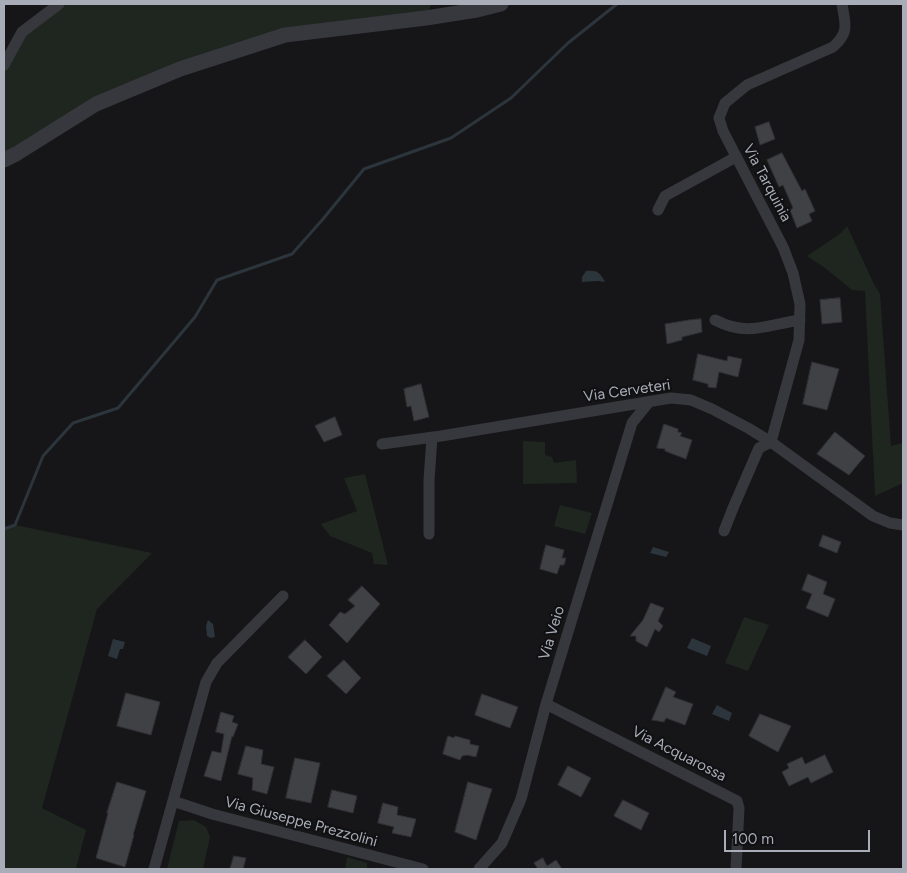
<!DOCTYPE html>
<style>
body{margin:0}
#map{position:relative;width:907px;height:873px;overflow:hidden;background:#161618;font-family:Figtree,sans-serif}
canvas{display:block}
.frame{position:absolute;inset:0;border:5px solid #a8adb8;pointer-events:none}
.scale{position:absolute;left:724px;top:830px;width:146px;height:22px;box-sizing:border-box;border:2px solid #a8adb8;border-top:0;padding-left:6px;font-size:15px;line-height:18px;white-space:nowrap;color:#a8adb8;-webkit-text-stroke:4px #111113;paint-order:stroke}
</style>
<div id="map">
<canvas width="907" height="873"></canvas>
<div class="frame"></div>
<div class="scale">100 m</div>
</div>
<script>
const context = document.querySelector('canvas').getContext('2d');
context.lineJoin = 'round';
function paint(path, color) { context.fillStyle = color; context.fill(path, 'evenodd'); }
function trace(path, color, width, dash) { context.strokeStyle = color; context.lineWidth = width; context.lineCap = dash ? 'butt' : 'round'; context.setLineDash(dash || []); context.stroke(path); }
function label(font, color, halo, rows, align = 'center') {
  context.font = font + ' Figtree,sans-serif'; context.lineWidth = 4.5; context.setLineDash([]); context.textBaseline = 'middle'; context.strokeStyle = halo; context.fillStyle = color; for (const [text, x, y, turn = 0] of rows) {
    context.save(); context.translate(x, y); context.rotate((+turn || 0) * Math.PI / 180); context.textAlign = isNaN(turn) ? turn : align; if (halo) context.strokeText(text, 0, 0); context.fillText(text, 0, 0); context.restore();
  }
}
paint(new Path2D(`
 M59,4H431L429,11L285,35L96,104L4,160V65L22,32Z
 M847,226L874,284L880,294L891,446L903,443V483L875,496L865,291L852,290L825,268L807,256L841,233Z
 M523,441L545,442V455L552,457L554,463L576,460L577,483L523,484Z
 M365,474L388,565L374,564L372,553L330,536L321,524L357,511L344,478Z
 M560,505L592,513L585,534L554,526Z
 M15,525L152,553L97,609L42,808L86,830L76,869H4V529Z
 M744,617L769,625L748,671L725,663Z
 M194,820L206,827L210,837L203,869H167L179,821Z
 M347,857L367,863V868L372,869H345Z`), '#1e261f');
paint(new Path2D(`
 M586,271C597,270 600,272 605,282L598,281L582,282V277Z
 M653,547L669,552L666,557L650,553Z
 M208,620L213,624L215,637L211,638L207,636L206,626Z
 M692,638L711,646L707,656L687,648Z
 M113,639L125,642L123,649H120L117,659L108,656Z
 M717,705L732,713L729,721L712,714Z`), '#2c353c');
trace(new Path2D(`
 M4,529L15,525L43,456L73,423L118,408L195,317L217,280L292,254L323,219L364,169L451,138L511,98L568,43L617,4`), '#2c353c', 3);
const building = new Path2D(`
 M769,122L775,139L760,145L755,127Z
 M782,153L802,191L805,189L815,211L809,214L812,221L797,228L790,210L793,208L783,185L779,187L767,160Z
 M840,298L842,322L822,324L820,300Z
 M701,319L702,332L682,337V340L667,344L665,324L689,320Z
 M698,354L727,361L728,356L742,359L738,377L719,372L716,388L708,387V384L693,380Z
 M812,362L839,369L827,410L803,404Z
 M421,384L429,417L414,421L411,406L407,407L404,389Z
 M335,417L342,435L324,442L315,426Z
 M664,424L678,429V432L682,433L680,436L692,440L686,459L665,451V449L657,448Z
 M835,432L865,456L849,475L817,454Z
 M823,535L841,542L837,553L819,546Z
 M546,545L564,550L562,558H566L564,565H560L557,574L540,569Z
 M808,574L827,582L823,594L835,599L828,617L806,608L812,594L802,590Z
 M362,586L380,604L347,643L329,625L340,612L345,614L355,606L348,600Z
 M651,603L664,608L658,621L663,626L659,632L655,629L647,647L636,641V636H630L643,620Z
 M305,640L322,657L306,674L288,657Z
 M344,660L361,678L346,694L327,676Z
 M666,687L676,692L673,697L693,704L685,725L666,718L664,722L652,720Z
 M126,693L160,702L151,735L117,726Z
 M482,694L518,707L510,728L475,715Z
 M221,712L234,716L232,722L238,724L233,737L232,736L221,781L204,776L212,751L221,753L224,734L216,732Z
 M760,714L791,726L778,752L749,736Z
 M448,736L454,738L455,736L470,740V744L479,746L476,757L467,755L462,756L460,760L443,754Z
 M246,746L263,750L261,764L274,767L267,794L252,790L253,778L238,774Z
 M825,755L833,772L811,783L808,777L789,786L782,772L789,768L787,764L802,757L805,764Z
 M295,758L320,763L311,803L286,798Z
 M568,766L591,778L581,797L558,785Z
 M117,782L146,791L133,835H134L125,867L96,858L108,813H107Z
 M468,782L492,789L476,840L455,832Z
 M332,790L357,796L353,813L328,807Z
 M623,800L649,813L641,830L614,816Z
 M383,803L398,807L397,815L416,819L411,837L392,833L394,827L378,823Z
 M234,856L246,858L243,869H230Z
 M543,858L547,866L556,860L562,869H538L534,863Z`);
paint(building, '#404145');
trace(building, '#303034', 1);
trace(new Path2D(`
 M4,65L22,32L59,4
 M658,210L665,196L736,157
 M715,320C748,337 766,325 800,320
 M382,444L441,436L671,398L691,400L712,409L748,428L771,442L873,516L890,523L903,525
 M724,531L733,508L759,448L771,442L799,340L800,304L793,273L783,247L723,131L719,118L725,103L747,85L833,47C850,32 845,24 842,4
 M429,534V480L432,438
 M546,704L737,801L739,808L736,869
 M173,801L212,814L423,869
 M154,869L206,682L217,663L283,596
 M479,869L502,843L521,799L546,704L632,423L649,402`), '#37383d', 11);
trace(new Path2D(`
 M4,160L16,154L96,104L180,69L285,35L426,18L477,10L501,4`), '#37383d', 15);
label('15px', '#a8adb8', '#111113', [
 ["Via Tarquinia",767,183,62],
 ["Via Cerveteri",627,391,-8],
 ["Via Veio",552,633,-73],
 ["Via Acquarossa",679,754,27],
 ["Via Giuseppe Prezzolini",301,822,15]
]);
</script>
